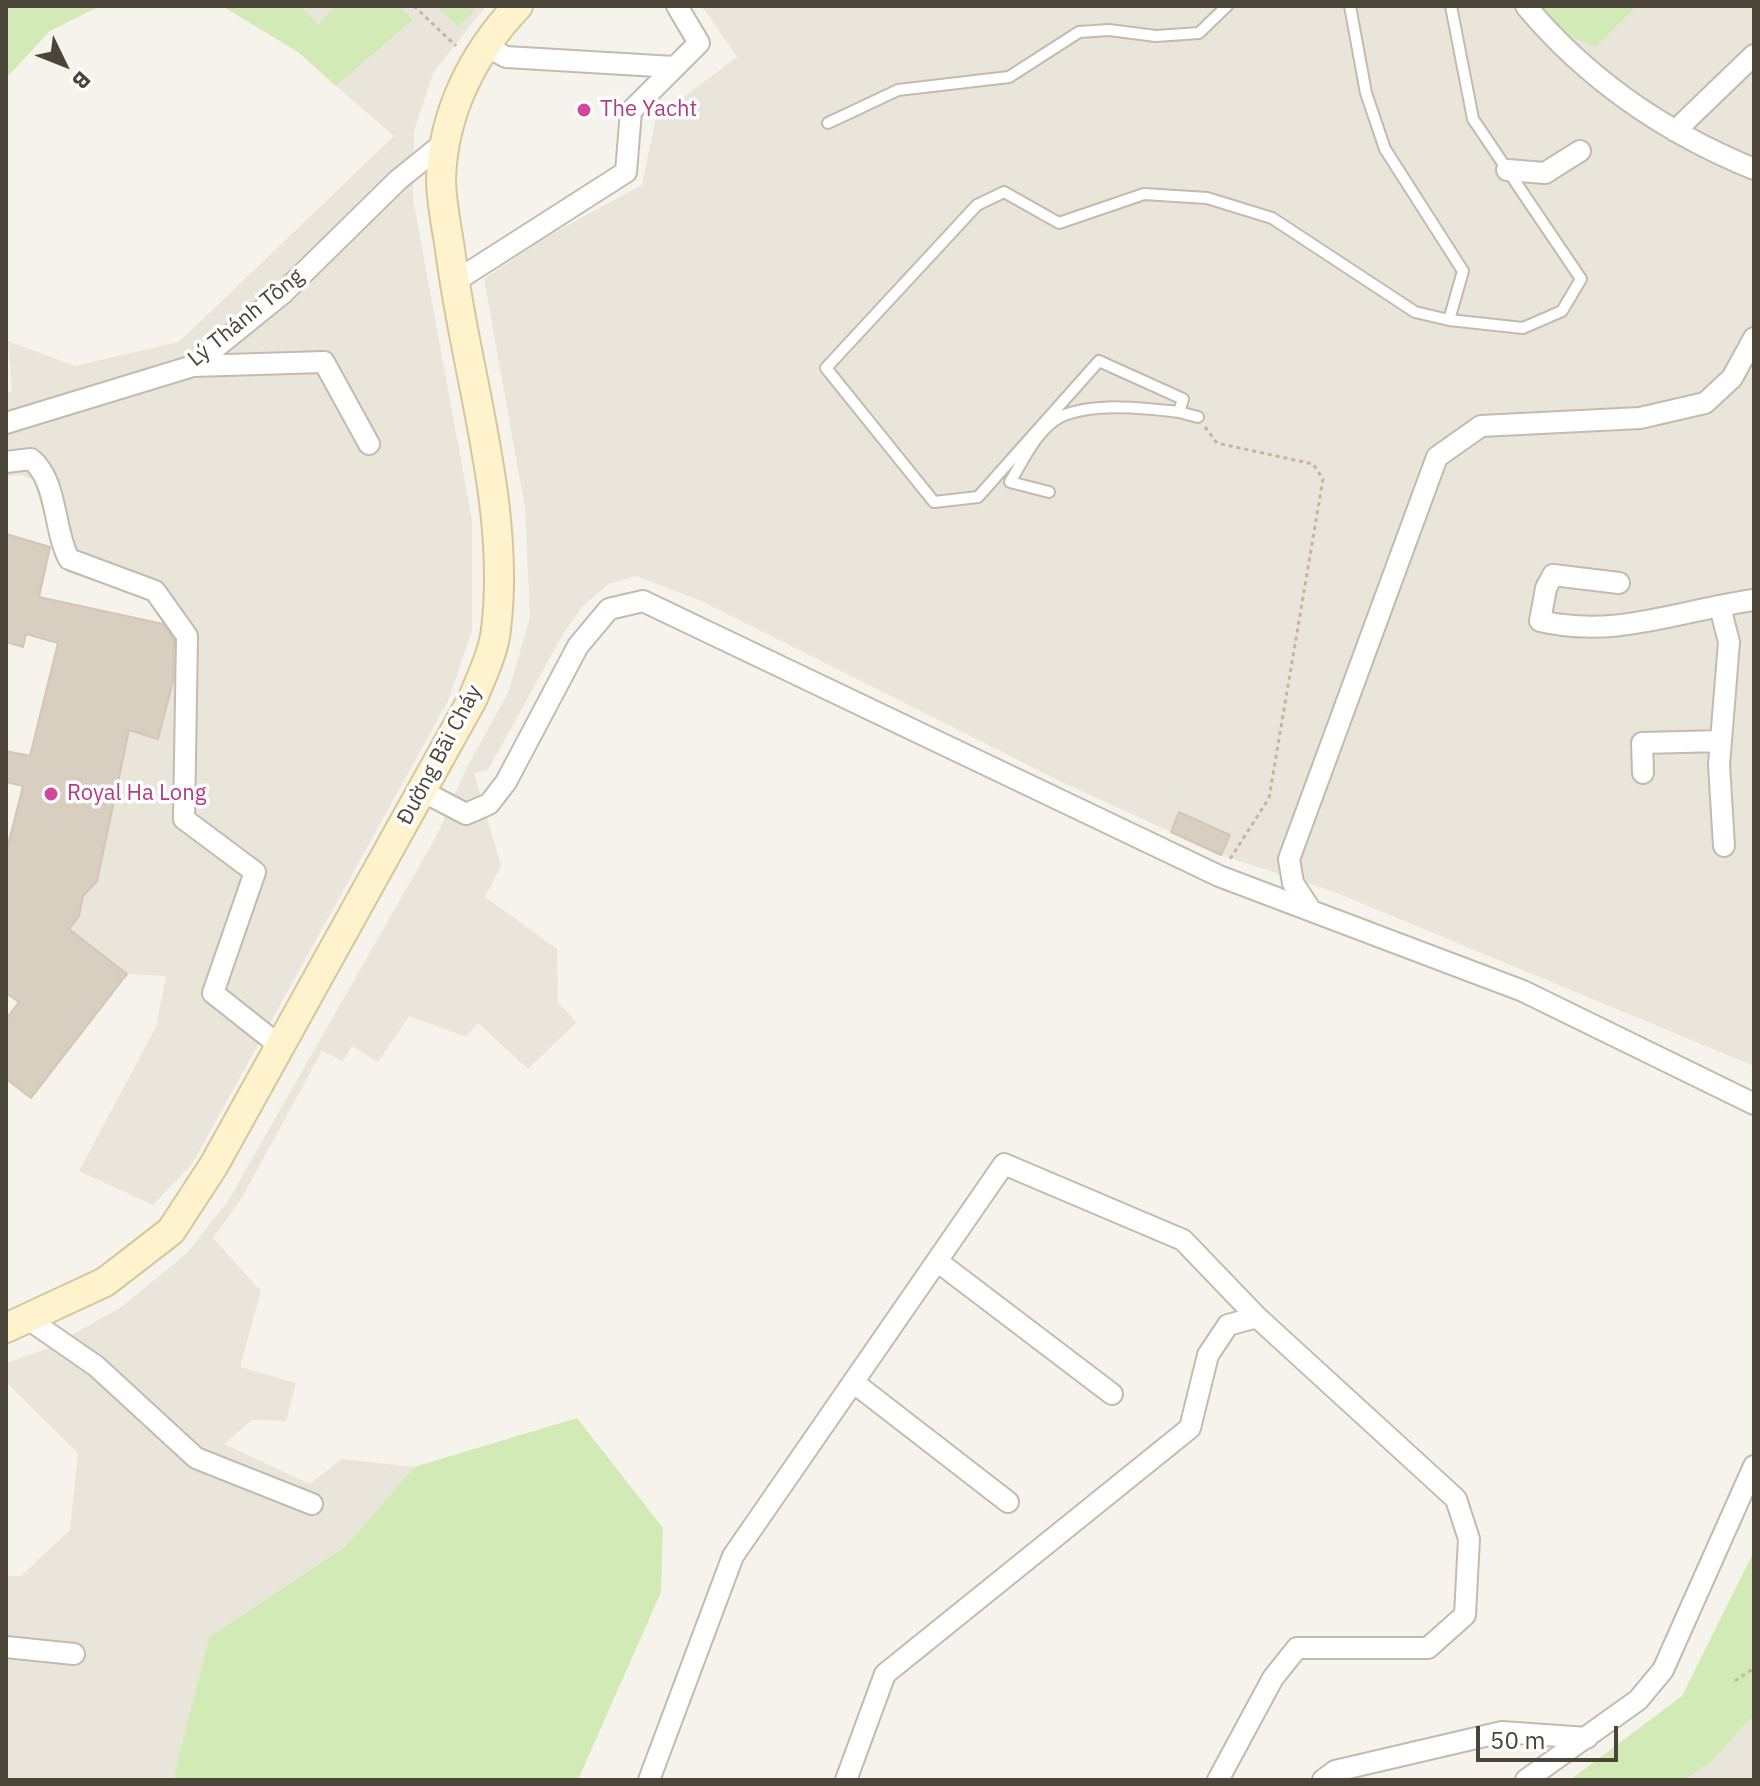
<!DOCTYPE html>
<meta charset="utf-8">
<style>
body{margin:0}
#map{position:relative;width:1760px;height:1786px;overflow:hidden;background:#f6f3ec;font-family:"IBM Plex Sans",sans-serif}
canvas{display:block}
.frame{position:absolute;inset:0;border:8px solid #4b4439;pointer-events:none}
.north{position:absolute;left:24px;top:24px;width:80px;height:80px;-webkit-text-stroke:6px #fff;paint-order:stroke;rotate:133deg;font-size:22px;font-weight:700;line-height:32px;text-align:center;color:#4b4439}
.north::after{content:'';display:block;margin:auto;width:28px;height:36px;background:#4b4439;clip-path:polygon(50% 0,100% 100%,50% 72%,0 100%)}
.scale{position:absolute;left:1476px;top:1726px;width:142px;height:36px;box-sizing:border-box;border:4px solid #4b4439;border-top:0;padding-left:10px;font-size:24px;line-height:28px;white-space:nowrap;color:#4b4439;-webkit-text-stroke:6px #fff;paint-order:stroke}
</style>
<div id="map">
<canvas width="1760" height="1786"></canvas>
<div class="frame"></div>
<div class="north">B</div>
<div class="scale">50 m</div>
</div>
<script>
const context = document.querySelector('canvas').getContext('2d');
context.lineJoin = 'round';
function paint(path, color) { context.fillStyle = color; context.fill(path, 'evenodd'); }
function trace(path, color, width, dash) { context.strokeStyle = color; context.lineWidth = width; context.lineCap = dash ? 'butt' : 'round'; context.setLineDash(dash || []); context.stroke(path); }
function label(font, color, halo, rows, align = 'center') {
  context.font = font + ' "IBM Plex Sans",sans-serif'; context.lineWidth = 7; context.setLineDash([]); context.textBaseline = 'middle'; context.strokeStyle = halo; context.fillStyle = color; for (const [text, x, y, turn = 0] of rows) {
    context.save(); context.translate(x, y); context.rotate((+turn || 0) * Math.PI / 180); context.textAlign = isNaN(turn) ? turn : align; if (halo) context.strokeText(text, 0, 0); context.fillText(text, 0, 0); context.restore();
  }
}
paint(new Path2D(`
 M301,6H335L318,25Z
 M398,6H486L433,73L414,131V145L413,199L472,520V631L448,701L192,1164L153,1205L79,1171L156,1027L166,976L127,974L69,929L79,916L83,896L97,881L129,730L158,739L179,647L145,597L68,573L59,560L33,480L21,475L6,477V394L12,391L8,341L75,366L179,342L394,136L336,86L412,21Z
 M702,6H1541L1564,34L1596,46L1637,6H1754V1066L1332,891L1221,855L1230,835L1180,813L1171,832L1066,784L699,600L636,576L608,584L582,607L563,634L488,770L474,773L501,866L485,897L557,949L558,1003L577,1022L528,1069L478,1023L466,1037L409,1016L378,1062L352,1046L343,1061L322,1051L241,1199L213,1238L261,1291L240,1367L296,1383L286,1421L252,1420L224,1444L310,1484L342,1459L414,1467L346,1546L209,1637L173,1780H6V1576H21L70,1530L78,1453L6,1382V1363L46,1349L120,1308L187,1253L228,1201L437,835L466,769L509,691L530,617L525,508L484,279L544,238L642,185L656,118L737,57Z
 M1754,1715V1780H1684L1711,1762Z`), '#eae5da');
paint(new Path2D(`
 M6,6H100L50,31L6,78Z
 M222,6H301L318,25L335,6H398L413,20L336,86L298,52Z
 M437,6H478L459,27Z
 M1541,6H1637L1596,47L1564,34Z
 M577,1418L663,1528L661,1592L578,1780H173L209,1637L346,1546L414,1467Z
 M1754,1551V1715L1711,1762L1684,1780H1570L1682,1696Z`), '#d2eab5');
const building = new Path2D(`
 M6,534L50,547L39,597L163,624L174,640L173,681L158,739L129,730L97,881L83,896L79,916L69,929L127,974L31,1098L6,1079V1019L19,1002L6,993V853L23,786L6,782V751L30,756L58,643L26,634L23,647L6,642Z
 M1179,812L1230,835L1221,855L1171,832Z`);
paint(building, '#d8cfc1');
trace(building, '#d3c7b4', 2);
const service = new Path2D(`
 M1350,6L1366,93L1385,149L1463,271L1449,320
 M828,123L898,90L1009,77L1079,32L1109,30L1156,36L1199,33L1227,6
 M1198,417L1179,412L1183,399L1099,361L978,497L934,502L826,368L977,205L1004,192L1059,223L1144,194L1207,198L1272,218L1415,312L1449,320L1523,328L1562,311L1581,279L1473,119L1451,6
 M1049,492L1010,482C1023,461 1037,429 1060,417C1093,402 1145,408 1179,412`);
const minor = new Path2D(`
 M1526,6C1587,79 1666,133 1754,169
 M484,45L506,57L674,67
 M1675,131L1754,55
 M1507,170L1545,173L1580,151
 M454,282L626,172L631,111L699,43L677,6
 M193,366L324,362L369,444
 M6,423L193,366L282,294L398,180L445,142
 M6,462L31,459C58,481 53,529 69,559L155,591L187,636L184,819L255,872L213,993L280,1046
 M1619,583L1553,575L1546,588L1540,621C1617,639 1680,610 1754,600
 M1720,607L1729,642L1719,765L1724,846
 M1643,773L1642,743L1721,741
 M422,791L466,814L489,804L506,782L578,646L609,609L643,601L1219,876L1523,991L1754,1104
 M1310,909L1293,883L1289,859L1437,457L1481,426L1640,418L1705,403L1732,378L1754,338
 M937,1261L1112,1394
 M28,1319L96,1366L196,1458L312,1504
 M853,1382L1008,1502
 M6,1647L74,1654
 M649,1780L733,1556L1004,1164L1183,1240L1257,1317
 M846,1780L885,1674L1190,1428L1208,1355L1228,1325L1257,1317L1456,1499L1469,1539L1465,1615L1428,1648H1297L1273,1678L1218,1780
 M1323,1780L1335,1771L1502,1732L1587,1738
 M1526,1780L1638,1700L1663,1670L1754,1466`);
const secondary = new Path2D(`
 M6,1328L105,1282L171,1231L214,1165L473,698C481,677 494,652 496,629C511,508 467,378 451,257C448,232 441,204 441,179C443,113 473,53 518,6`);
trace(service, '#c2bbae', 14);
trace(minor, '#c2bbae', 24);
trace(secondary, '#d6c79b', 32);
trace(new Path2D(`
 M414,6L456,46
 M1205,427L1217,443L1313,464L1323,479L1269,798L1230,859
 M1735,1681L1754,1668`), '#c4b79f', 3, [4, 4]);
trace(service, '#fff', 10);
trace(minor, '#fff', 20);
trace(secondary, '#fff3cd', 28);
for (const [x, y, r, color] of [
 [584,110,8,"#d1479c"],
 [51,794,8,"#d1479c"]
]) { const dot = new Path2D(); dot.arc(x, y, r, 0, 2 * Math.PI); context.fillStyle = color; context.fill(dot); trace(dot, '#fff', 3); }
label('22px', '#b23c85', '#fff', [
 ["The Yacht",600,110],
 ["Royal Ha Long",67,794]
], 'left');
label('22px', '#4b4439', '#fff', [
 ["Lý Thánh Tông",246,318,-39],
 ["Đường Bãi Cháy",440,755,-62]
]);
</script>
